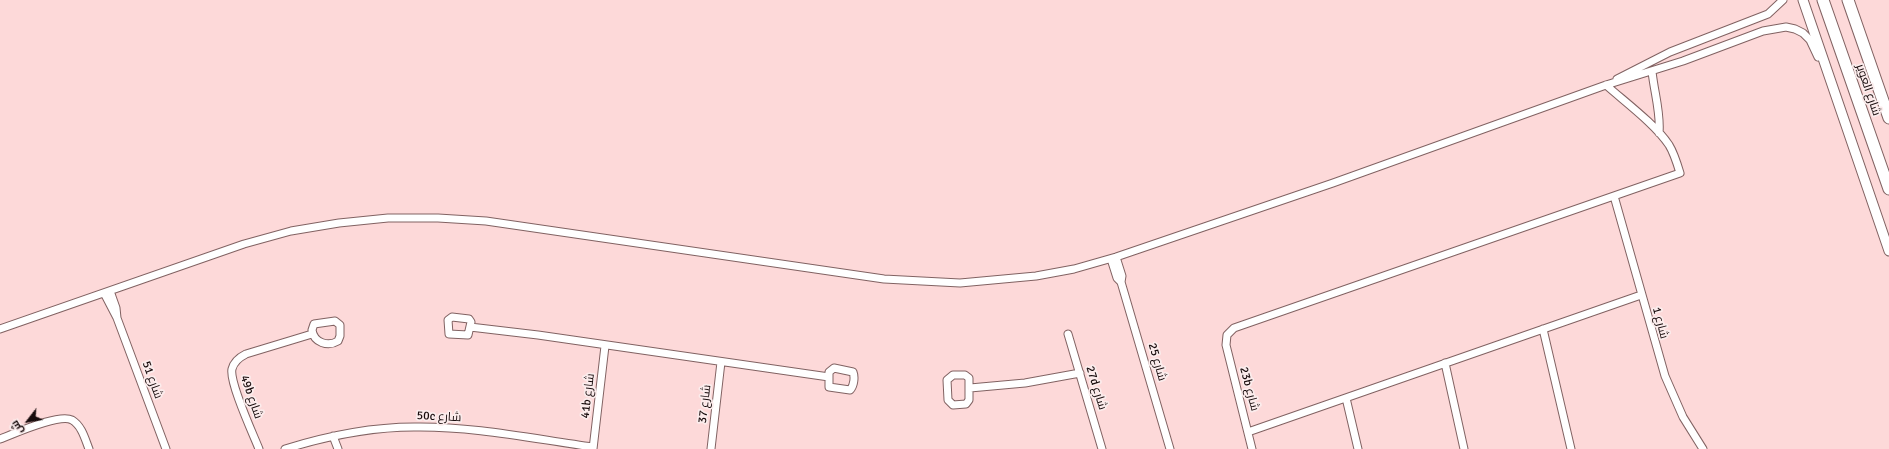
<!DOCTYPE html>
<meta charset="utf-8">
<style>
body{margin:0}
#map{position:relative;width:1889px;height:449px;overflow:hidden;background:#fdd9d9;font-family:Signika,Cairo,sans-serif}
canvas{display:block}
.north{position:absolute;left:8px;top:401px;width:40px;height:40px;-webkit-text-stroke:3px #fbecec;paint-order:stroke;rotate:239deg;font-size:11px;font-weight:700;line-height:16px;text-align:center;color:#170b0c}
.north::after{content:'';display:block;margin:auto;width:14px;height:18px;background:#170b0c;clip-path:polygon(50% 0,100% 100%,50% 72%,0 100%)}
</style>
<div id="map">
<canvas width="1889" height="449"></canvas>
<div class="north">ش</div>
</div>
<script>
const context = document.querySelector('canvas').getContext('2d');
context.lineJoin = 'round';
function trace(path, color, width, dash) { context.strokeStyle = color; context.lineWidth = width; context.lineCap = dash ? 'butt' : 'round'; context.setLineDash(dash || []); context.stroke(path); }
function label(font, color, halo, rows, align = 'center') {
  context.font = font + ' Signika,Cairo,sans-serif'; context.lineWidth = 3.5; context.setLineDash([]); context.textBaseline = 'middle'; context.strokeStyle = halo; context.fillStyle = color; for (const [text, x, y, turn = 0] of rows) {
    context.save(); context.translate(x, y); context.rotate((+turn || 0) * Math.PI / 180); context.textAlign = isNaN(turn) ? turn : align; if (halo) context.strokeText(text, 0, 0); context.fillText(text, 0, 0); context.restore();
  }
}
const minor = new Path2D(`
 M1652,71C1654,92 1661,113 1659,133
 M1617,79L1670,52L1768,14L1783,0
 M1614,196L1665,376L1683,417L1703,449
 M1116,257L1122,276L1121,282L1170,449
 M1111,259L1117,278L1121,282
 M110,291L116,308L117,318
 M104,293L117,318L166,449
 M452,317L469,319L471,322L468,335L449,334L448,320Z
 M335,321L340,325V336L338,341C328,347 314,343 312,330L314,324Z
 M470,327L538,335L829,377
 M0,329L244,244L291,231L339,223L388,218H438L486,221L884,279L960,283L1036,276L1074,269L1116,257L1333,183L1606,85L1683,61L1763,31L1786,27L1795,29L1803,33L1810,40L1818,57
 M1543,329L1571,449
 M1068,334L1102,449
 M1445,363L1464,449
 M834,368L853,372C855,377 854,386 850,390L829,387V372Z
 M953,375H965L969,378V400L966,404L953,405L948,400L947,380Z
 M970,388L1025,383L1080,373
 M1346,398L1358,449
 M1248,432L1641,295
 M333,436L338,449
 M0,439C14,434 59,413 72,420C82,426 85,439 89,449
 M259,449C253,434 229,382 232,369C234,361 240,357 246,354L312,334
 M285,449C327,436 370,427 414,427C474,426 534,439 593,447
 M593,449L605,346
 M711,449L721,362
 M1252,449L1226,345L1227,335L1234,328L1680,173C1677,163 1674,153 1669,145C1655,124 1625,102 1606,85`);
const major = new Path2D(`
 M1803,0L1889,251`);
const highway = new Path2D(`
 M1823,0L1889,189
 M1848,0L1889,118`);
trace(minor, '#816262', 9);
trace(major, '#816262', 11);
trace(highway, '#816262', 13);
trace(minor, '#fff', 7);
trace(major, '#fff', 9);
trace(highway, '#fff', 11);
label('12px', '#170b0c', '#fbecec', [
 ["شارع العوير",1868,90,71],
 ["شارع 1",1660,323,75],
 ["شارع 25",1157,362,74],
 ["شارع 51",152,380,70],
 ["27d شارع",1096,388,73],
 ["23b شارع",1249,389,75],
 ["41b شارع",588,396,-83],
 ["49b شارع",251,397,71],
 ["شارع 37",705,404,-83],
 ["50c شارع",439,417,3]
]);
</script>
